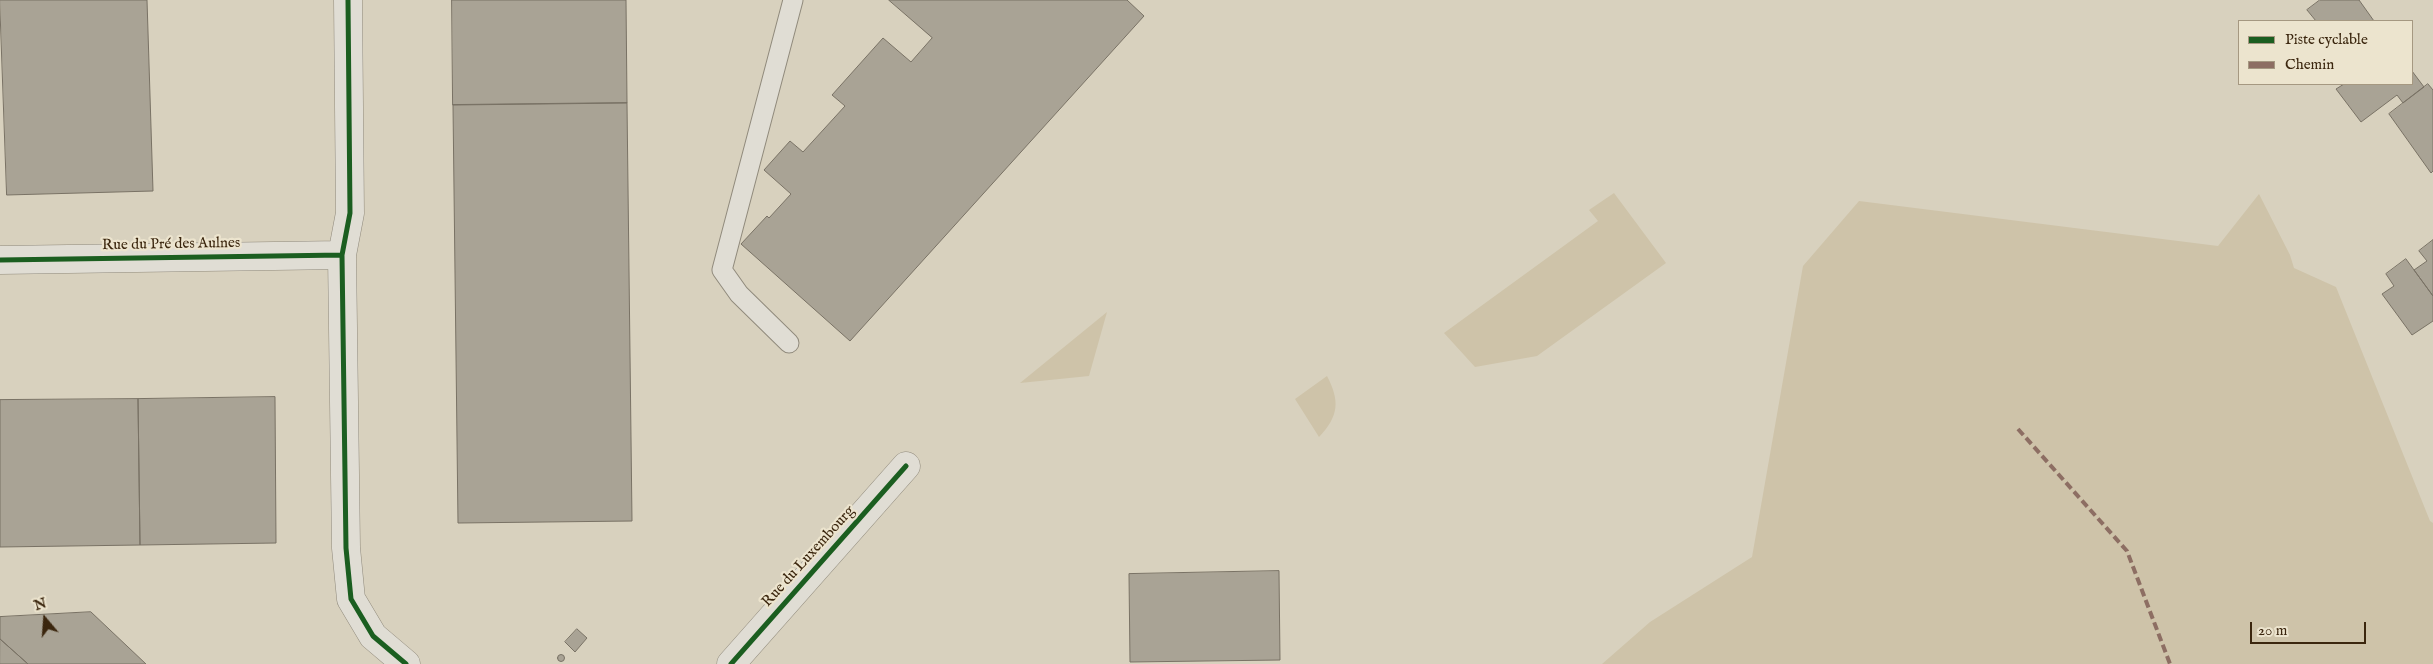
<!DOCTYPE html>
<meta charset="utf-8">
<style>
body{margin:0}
#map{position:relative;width:2433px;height:664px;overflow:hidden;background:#d8d1be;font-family:"IM FELL English",serif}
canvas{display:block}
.legend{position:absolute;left:2238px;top:20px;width:175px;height:65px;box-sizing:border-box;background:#ece4ce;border:1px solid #a59881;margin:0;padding:6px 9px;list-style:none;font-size:15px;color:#3b260e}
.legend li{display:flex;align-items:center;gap:10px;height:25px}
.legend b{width:25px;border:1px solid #a59881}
.north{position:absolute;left:20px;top:594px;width:50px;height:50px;-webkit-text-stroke:4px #ece4ce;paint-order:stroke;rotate:342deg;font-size:14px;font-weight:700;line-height:20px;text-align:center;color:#3b260e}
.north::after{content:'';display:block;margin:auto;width:18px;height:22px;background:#3b260e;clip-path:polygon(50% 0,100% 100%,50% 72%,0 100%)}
.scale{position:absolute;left:2250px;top:622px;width:116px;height:22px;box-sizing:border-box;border:2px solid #3b260e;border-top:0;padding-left:6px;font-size:15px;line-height:18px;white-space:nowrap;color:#3b260e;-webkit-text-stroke:4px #ece4ce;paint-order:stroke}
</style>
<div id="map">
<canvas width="2433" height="664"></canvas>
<ul class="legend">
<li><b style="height:6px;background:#1b5e20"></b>Piste cyclable</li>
<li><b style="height:6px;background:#8d6e63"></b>Chemin</li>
</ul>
<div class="north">N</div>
<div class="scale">20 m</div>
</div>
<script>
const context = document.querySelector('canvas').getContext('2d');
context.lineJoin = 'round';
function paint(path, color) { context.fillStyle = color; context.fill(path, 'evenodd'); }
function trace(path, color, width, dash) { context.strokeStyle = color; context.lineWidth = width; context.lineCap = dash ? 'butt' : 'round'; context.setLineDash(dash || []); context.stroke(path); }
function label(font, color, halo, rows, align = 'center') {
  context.font = font + ' "IM FELL English",serif'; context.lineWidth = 4.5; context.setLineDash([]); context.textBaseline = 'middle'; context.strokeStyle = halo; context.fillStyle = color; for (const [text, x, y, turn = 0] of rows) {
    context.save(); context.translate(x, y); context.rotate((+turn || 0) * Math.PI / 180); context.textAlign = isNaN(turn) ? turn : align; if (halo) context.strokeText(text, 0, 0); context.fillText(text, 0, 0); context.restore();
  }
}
paint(new Path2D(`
 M1614,193L1666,263L1537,356L1475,367L1444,333L1598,221L1589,210Z
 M2259,194L2290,255L2294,268L2336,287L2430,521L2433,523V664H1602L1650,622L1752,557L1803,266L1859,201L2218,246Z
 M1107,312L1089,376L1020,383Z
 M1327,376C1340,401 1339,416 1319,437L1295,399Z`), '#cec3a9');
const building = new Path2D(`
 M0,0H147L153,191L7,195Z
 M452,0H626L627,103L453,105Z
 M889,0H1127L1144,16L850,341L741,244L767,216L769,218L791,194L764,170L790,141L803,152L845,106L832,95L883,38L911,62L932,38Z
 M2320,0H2359L2374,21H2316L2307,10Z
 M2412,71L2424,87L2403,103L2397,95L2361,122L2336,89L2344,84H2412Z
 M2428,84L2433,90V171L2431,173L2389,114Z
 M627,103L632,521L458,523L453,105Z
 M2433,240V296L2414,270L2427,261L2419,251Z
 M2406,259L2433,296V321L2412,335L2382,294L2394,286L2386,274Z
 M275,397L276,543L140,545L138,399Z
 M138,399L140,545L0,547V400Z
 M1279,571L1280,660L1130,662L1129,574Z
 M91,612L146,664H28L0,639V617Z
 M577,629L587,638L575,652L565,642Z
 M0,639L28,664H0Z
 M557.5 658a3.5 3.5 0 1 1 7 0a3.5 3.5 0 1 1-7 0Z`);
paint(building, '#a9a395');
trace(building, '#797265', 1);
const lane = new Path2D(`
 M789,343L739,294L722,270L793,0`);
const street = new Path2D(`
 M348,0L350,213L342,255L346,548L351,599L373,636L406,664
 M0,260L342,255
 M731,664L906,466`);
trace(lane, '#908a7c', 21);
trace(street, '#908a7c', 29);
trace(lane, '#e0ddd4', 19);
trace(street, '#e0ddd4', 28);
trace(new Path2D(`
 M2018,429L2127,551L2170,664`), '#8d6e63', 4, [8, 4]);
trace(new Path2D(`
 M348,0L350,213L342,255L346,548L351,599L373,636L406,664
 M0,260L342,255
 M731,664L906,466`), '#1b5e20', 5);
label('15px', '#3b260e', '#ece4ce', [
 ["Rue du Pré des Aulnes",171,245,-1],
 ["Rue du Luxembourg",809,557,-48]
]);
</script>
